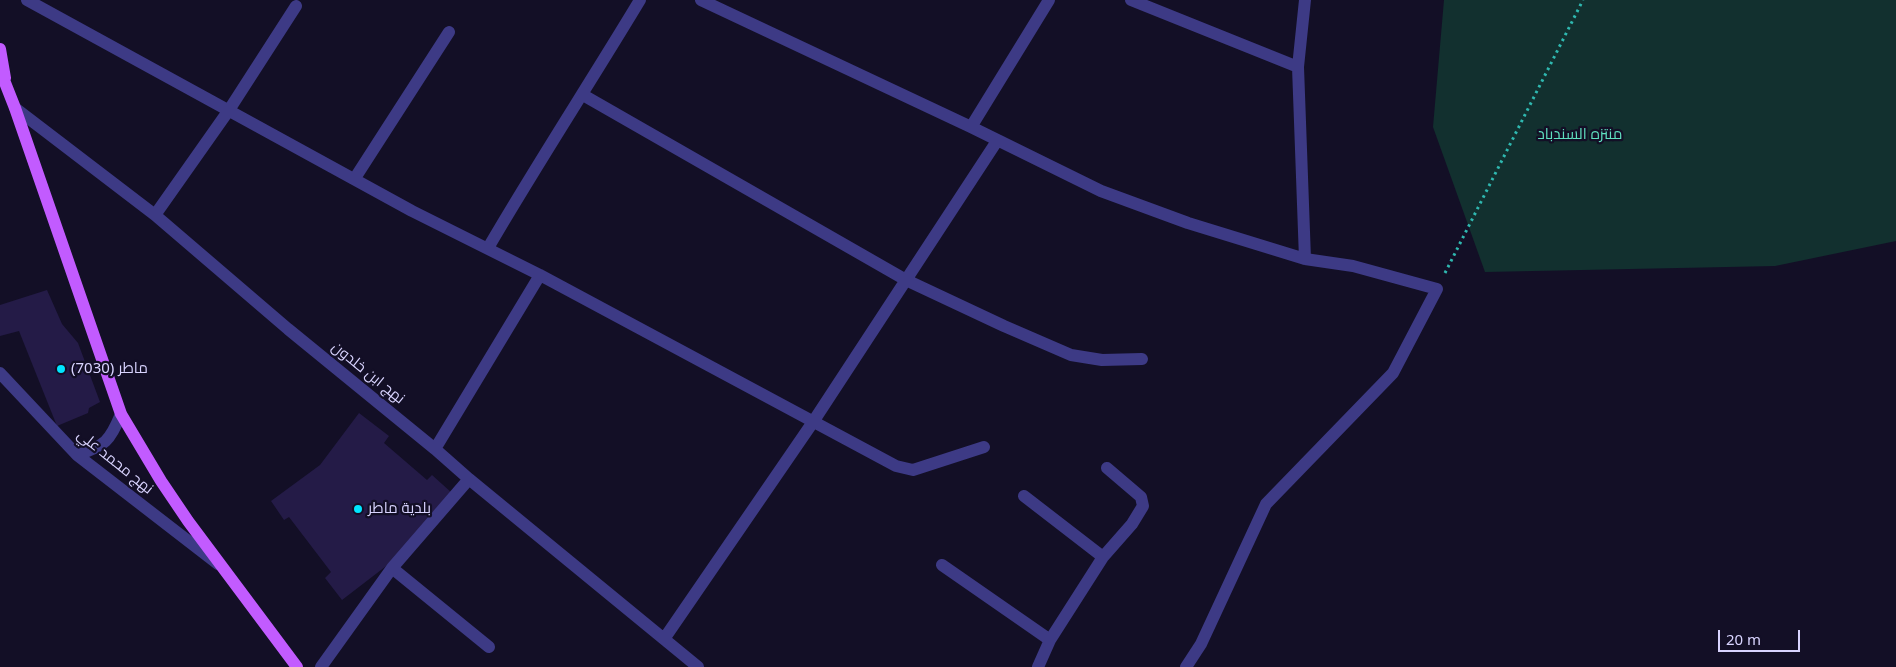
<!DOCTYPE html>
<meta charset="utf-8">
<style>
body{margin:0}
#map{position:relative;width:1896px;height:667px;overflow:hidden;background:#130f26;font-family:"Noto Sans",sans-serif}
canvas{display:block}
.scale{position:absolute;left:1718px;top:630px;width:82px;height:22px;box-sizing:border-box;border:2px solid #d9d4ff;border-top:0;padding-left:6px;font-size:15px;line-height:18px;white-space:nowrap;color:#d9d4ff;-webkit-text-stroke:4px #130f26;paint-order:stroke}
</style>
<div id="map">
<canvas width="1896" height="667"></canvas>
<div class="scale">20 m</div>
</div>
<script>
const context = document.querySelector('canvas').getContext('2d');
context.lineJoin = 'round';
function paint(path, color) { context.fillStyle = color; context.fill(path, 'evenodd'); }
function trace(path, color, width, dash) { context.strokeStyle = color; context.lineWidth = width; context.lineCap = dash ? 'butt' : 'round'; context.setLineDash(dash || []); context.stroke(path); }
function label(font, color, halo, rows, align = 'center') {
  context.font = font + ' "Noto Sans",Cairo,sans-serif'; context.lineWidth = 4.5; context.setLineDash([]); context.textBaseline = 'middle'; context.strokeStyle = halo; context.fillStyle = color; for (const [text, x, y, turn = 0] of rows) {
    context.save(); context.translate(x, y); context.rotate((+turn || 0) * Math.PI / 180); context.textAlign = isNaN(turn) ? turn : align; if (halo) context.strokeText(text, 0, 0); context.fillText(text, 0, 0); context.restore();
  }
}
paint(new Path2D(`
 M1444,0H1896V241L1775,266L1485,272L1433,127Z`), '#12302f');
paint(new Path2D(`
 M47,290L62,324L78,343L100,402L89,408L88,413L57,426L19,331L0,336V305Z
 M359,413L389,436L384,443L427,480L432,475L452,493L407,550L342,600L325,578L331,572L289,517L284,520L271,501L320,465Z`), '#241b47');
trace(new Path2D(`
 M1445,273L1583,0`), '#2fb8b0', 3, [2.5, 4]);
trace(new Path2D(`
 M27,0L412,211L540,275L896,466L913,470L984,447
 M701,0L971,127L1101,191L1188,223L1305,259L1353,266L1437,289L1393,373L1266,504L1201,644L1186,667
 M1131,0L1298,67
 M1305,0L1298,67L1305,259
 M583,95L906,280L1004,326L1071,355L1102,360L1142,359
 M15,108L155,215L288,329L435,449L469,479L698,667
 M971,127L1049,0
 M355,178L449,32
 M155,215L229,110L296,6
 M488,248C537,164 590,83 640,0
 M0,373L77,455L218,564
 M435,449L540,275
 M77,455C105,446 110,441 121,414
 M1024,496L1103,557
 M942,565L1050,640
 M392,568L489,647
 M664,639L813,422L997,141
 M321,667L392,568L469,479
 M1038,667L1050,640L1103,557L1132,524L1143,506L1141,497L1107,468`), '#3d3a85', 12);
trace(new Path2D(`
 M0,49L5,78
 M0,70L15,108L121,414L161,481L188,521L297,667`), '#c25bff', 12);
for (const [x, y, r, color] of [
 [61,369,5,"#00e5ff"],
 [358,509,5,"#00e5ff"]
]) { const dot = new Path2D(); dot.arc(x, y, r, 0, 2 * Math.PI); context.fillStyle = color; context.fill(dot); trace(dot, '#130f26', 2); }
label('15px', '#5fe0c0', '#130f26', [
 ["منتزه السندباد",1580,135]
]);
label('15px', '#d9d4ff', '#130f26', [
 ["ماطر (7030)",71,369],
 ["بلدية ماطر",368,509]
], 'left');
label('15px', '#d9d4ff', '#130f26', [
 ["نهج ابن خلدون",368,373,39],
 ["نهج محمد علي",115,462,39]
]);
</script>
